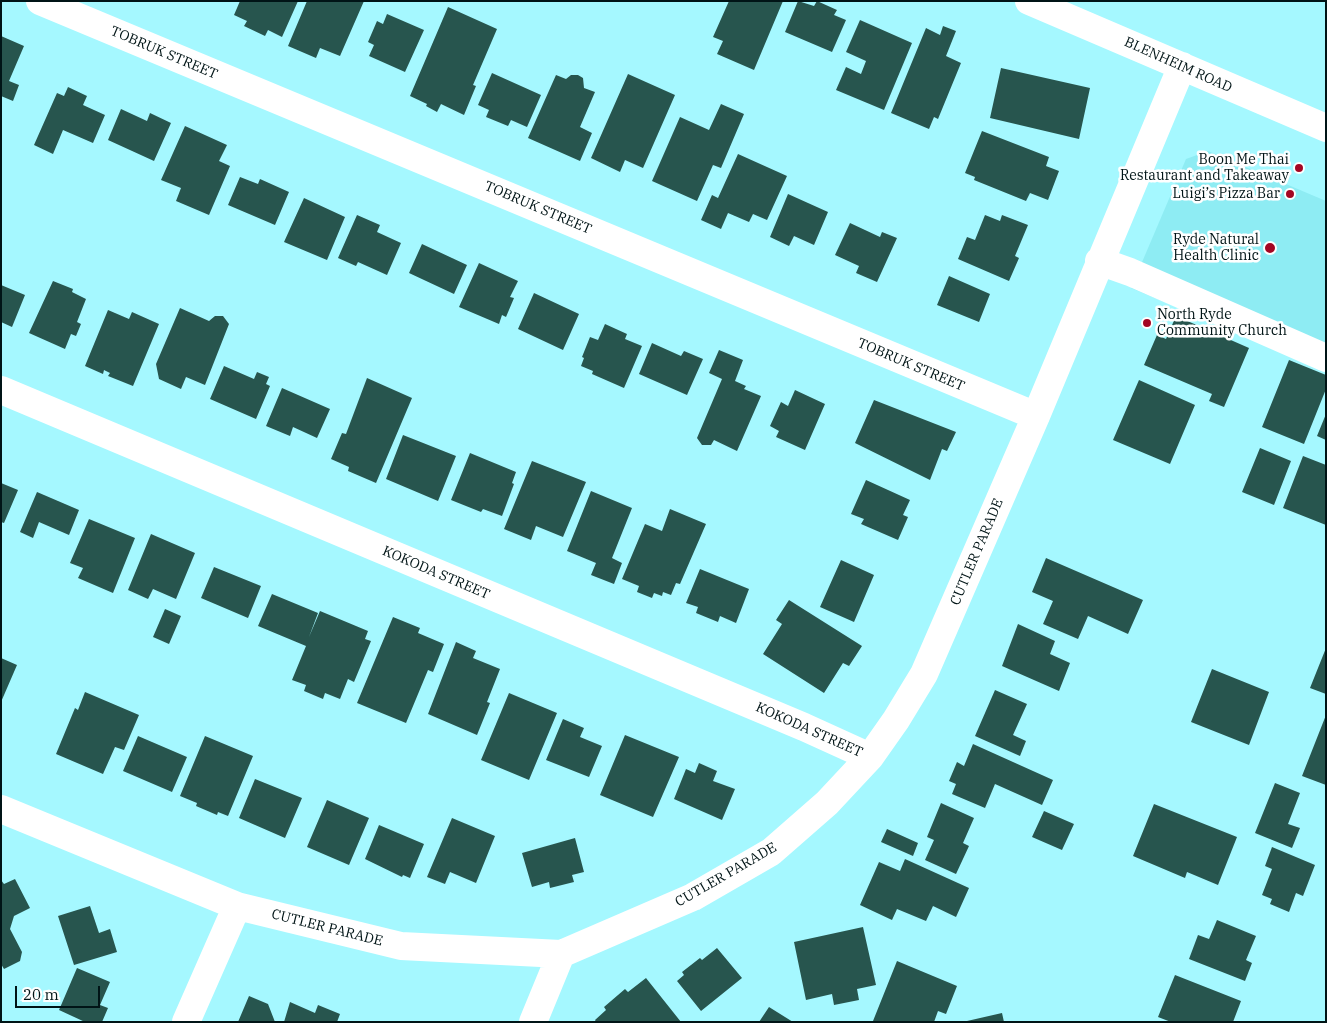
<!DOCTYPE html>
<meta charset="utf-8">
<style>
body{margin:0}
#map{position:relative;width:1327px;height:1023px;overflow:hidden;background:#a5f8ff;font-family:"IBM Plex Serif",serif}
canvas{display:block}
.frame{position:absolute;inset:0;border:2px solid #001416;pointer-events:none}
.scale{position:absolute;left:15px;top:986px;width:85px;height:22px;box-sizing:border-box;border:2px solid #001416;border-top:0;padding-left:6px;font-size:15px;line-height:18px;white-space:nowrap;color:#001416;-webkit-text-stroke:4px #fff;paint-order:stroke}
</style>
<div id="map">
<canvas width="1327" height="1023"></canvas>
<div class="frame"></div>
<div class="scale">20 m</div>
</div>
<script>
const context = document.querySelector('canvas').getContext('2d');
context.lineJoin = 'round';
function paint(path, color) { context.fillStyle = color; context.fill(path, 'evenodd'); }
function trace(path, color, width, dash) { context.strokeStyle = color; context.lineWidth = width; context.lineCap = dash ? 'butt' : 'round'; context.setLineDash(dash || []); context.stroke(path); }
function label(font, color, halo, rows, align = 'center') {
  context.font = font + ' "IBM Plex Serif",serif'; context.lineWidth = 5; context.setLineDash([]); context.textBaseline = 'middle'; context.strokeStyle = halo; context.fillStyle = color; for (const [text, x, y, turn = 0] of rows) {
    context.save(); context.translate(x, y); context.rotate((+turn || 0) * Math.PI / 180); context.textAlign = isNaN(turn) ? turn : align; if (halo) context.strokeText(text, 0, 0); context.fillText(text, 0, 0); context.restore();
  }
}
paint(new Path2D(`
 M1208,151L1326,201V370L1131,288L1186,159Z`), '#8eecf3');
paint(new Path2D(`
 M240,1H298L282,37L268,30L265,36L244,26L247,21L234,15Z
 M307,1H364L340,56L320,48L316,58L288,46Z
 M729,1H783L754,70L717,54L723,41L713,37Z
 M798,1L814,6L817,1L837,10L834,15L846,20L832,52L785,32Z
 M448,7L497,29L473,85L476,86L464,115L441,104L437,112L426,106L427,104L410,96Z
 M387,14L424,30L405,72L369,56L374,45L368,42L377,21L383,24Z
 M860,20L912,43L884,110L836,90L846,67L861,74L866,61L846,52Z
 M943,26L956,31L946,56L961,63L938,119L934,117L929,129L891,113L926,28L940,35Z
 M1,36L24,46L9,81L19,85L13,101L1,96Z
 M1001,68L1090,88L1079,139L990,118Z
 M492,73L541,95L527,127L511,120L508,126L486,117L489,110L478,105Z
 M628,74L675,95L643,168L625,160L620,172L591,158Z
 M556,75L566,79L571,75H578L583,78L584,88L595,92L580,127L592,133L580,161L528,138Z
 M68,87L87,96L83,105L105,115L93,143L63,130L53,154L34,145L57,93L64,96Z
 M721,104L744,114L721,168L713,165L697,201L652,181L680,117L709,130Z
 M121,109L147,121L150,113L171,123L154,161L108,140Z
 M185,126L227,145L219,161L230,166L209,215L176,201L181,188L161,180Z
 M982,131L1049,157L1046,166L1059,171L1048,200L1030,193L1026,201L974,180L975,177L965,173Z
 M738,154L787,176L767,220L753,214L749,222L728,213L721,229L701,220L712,195L718,198Z
 M240,177L258,184L260,179L289,192L275,225L228,205Z
 M788,194L828,212L814,245L794,236L789,246L770,237Z
 M304,198L345,217L327,260L284,242Z
 M357,215L380,225L377,232L401,243L387,275L358,262L356,266L338,258Z
 M985,215L1000,221L1002,215L1028,225L1015,256L1019,258L1009,281L958,259L967,237L975,240Z
 M850,223L880,237L882,232L897,238L877,282L856,273L859,266L835,255Z
 M422,244L467,265L454,294L409,273Z
 M479,263L518,281L510,297L514,298L506,317L502,315L499,324L459,307Z
 M949,276L990,294L979,322L937,305Z
 M53,281L73,289L72,292L86,299L77,322L81,324L76,336L71,334L65,349L29,333Z
 M1,285L25,295L12,327L1,322Z
 M534,293L579,314L563,350L518,329Z
 M180,308L209,321L215,316H223L229,324L205,385L186,377L181,389L159,379L156,364Z
 M108,310L129,319L132,312L159,324L133,386L108,376L110,373L104,370L103,374L85,366Z
 M1176,316L1249,348L1224,407L1209,401L1212,394L1144,365L1157,335L1166,339Z
 M605,324L627,334L625,339L642,346L624,388L592,374L593,371L581,366L584,358L582,357L590,337L598,340Z
 M652,343L681,356L684,351L703,359L687,395L639,374Z
 M719,350L743,360L735,381L746,386L744,389L761,396L737,451L714,440L711,445H702L697,438L722,379L709,373Z
 M1289,360L1326,375V389L1304,444L1262,427Z
 M224,366L254,379L257,372L269,377L266,384L270,386L256,419L210,399Z
 M367,378L412,398L376,483L348,471L349,467L331,459L342,433L346,434Z
 M1139,380L1195,405L1170,464L1113,440Z
 M282,388L330,409L317,438L293,427L290,436L266,426Z
 M795,390L825,404L805,450L776,437L779,431L770,426L781,402L788,406Z
 M874,400L956,432L947,451L942,449L930,480L855,443Z
 M1326,414V440L1317,436Z
 M403,435L456,456L438,501L386,479Z
 M1260,448L1291,461L1274,505L1242,492Z
 M470,453L516,472L512,483L514,484L502,516L483,509L481,512L451,500Z
 M1303,456L1326,465V525L1283,508Z
 M532,461L586,482L563,537L536,526L531,540L504,529Z
 M866,480L910,500L903,515L908,517L898,540L861,524L864,519L851,514Z
 M1,483L18,490L4,523L1,522Z
 M591,491L632,508L612,558L622,563L614,584L591,575L596,563L567,551Z
 M37,492L79,510L69,535L39,522L33,538L20,532Z
 M670,509L706,524L680,584L676,583L671,595L663,592L662,596L654,593L652,598L637,592L639,586L622,579L645,524L662,531Z
 M89,519L135,538L113,593L78,578L83,568L70,563Z
 M151,534L195,553L176,599L153,589L148,599L128,590Z
 M1046,558L1143,600L1128,634L1088,616L1078,639L1043,624L1053,601L1032,592Z
 M841,560L874,575L854,622L820,607Z
 M214,567L261,586L248,618L201,598Z
 M700,569L749,589L736,623L720,616L718,622L696,613L698,607L686,603Z
 M272,594L318,613L309,637L320,611L368,631L365,639L371,641L354,682L348,679L340,699L325,693L323,699L304,691L306,685L292,680L306,646L258,626Z
 M789,600L862,646L849,666L843,663L824,693L763,654L782,624L776,620Z
 M165,609L181,616L169,644L153,637Z
 M393,617L420,628L418,633L444,644L433,672L428,670L406,723L357,703Z
 M1018,624L1055,641L1050,654L1070,663L1059,691L1002,666Z
 M456,642L476,651L473,658L500,669L487,702L490,703L477,735L428,714Z
 M1326,648V694L1310,688Z
 M1,658L17,665L1,702Z
 M1212,669L1269,692L1249,745L1191,722Z
 M995,690L1027,704L1013,735L1026,741L1020,756L975,736Z
 M85,692L139,715L124,750L115,747L103,774L56,754L75,708L78,710Z
 M509,693L557,713L529,780L481,760Z
 M1326,715V785L1302,776Z
 M563,719L584,728L580,737L602,746L589,777L546,760Z
 M625,735L679,757L653,817L600,795Z
 M138,736L187,757L172,792L123,771Z
 M205,736L253,756L228,816L218,812L217,815L196,806L197,803L180,796Z
 M973,744L1053,780L1042,805L995,784L985,808L952,794L956,784L949,781L957,762L964,766Z
 M699,763L717,771L713,781L735,789L722,820L674,799L686,769L695,773Z
 M255,779L302,798L285,838L239,818Z
 M1275,783L1300,793L1288,824L1300,828L1292,848L1255,833Z
 M327,800L369,818L349,865L307,847Z
 M941,803L974,818L963,843L969,846L956,874L925,860L934,840L927,837Z
 M1154,804L1237,837L1218,885L1187,872L1185,878L1133,856Z
 M1044,811L1074,824L1062,850L1032,837Z
 M452,818L495,836L476,883L450,872L445,884L427,877Z
 M379,825L424,844L410,878L403,875L402,877L365,859Z
 M887,829L918,843L913,856L881,842Z
 M575,838L584,872L572,875L574,882L550,888L549,882L532,887L522,853Z
 M1272,847L1315,865L1303,896L1296,893L1289,912L1270,904L1272,899L1262,895L1272,869L1265,866Z
 M905,859L969,888L956,917L933,906L926,921L897,909L892,920L860,905L879,862L900,871Z
 M15,879L30,908L14,916L10,929L22,952L20,961L4,969L1,964V880L4,884Z
 M90,906L99,933L110,929L117,952L74,965L58,916Z
 M1217,920L1256,936L1246,960L1252,963L1245,981L1189,959L1198,935L1209,939Z
 M863,927L876,985L857,989L859,1000L834,1005L832,994L806,1000L794,942Z
 M717,948L742,978L701,1011L677,981L684,975L682,972L700,958L702,960Z
 M897,961L957,986L946,1014L938,1011L934,1022L873,1021Z
 M77,968L110,982L100,1005L108,1008L102,1022H85L59,1010Z
 M1175,975L1241,1001L1233,1022H1171L1158,1017Z
 M646,978L681,1022H596L595,1020L606,1010L604,1007L625,989L628,992Z
 M249,996L268,1004L275,1022H238Z
 M290,1002L315,1013L318,1005L340,1014L337,1022H284Z
 M769,1007L793,1022H759Z
 M1002,1013L1004,1022H967V1021Z`), '#27554e');
trace(new Path2D(`
 M40,1L1036,416
 M1029,1L1326,128
 M1099,261L1130,272L1326,358
 M1,390L804,727L870,757
 M1,809L237,906L401,946L561,954L693,897L771,852L827,803L870,757L896,720L924,674L1036,416L1182,66
 M186,1022L237,906
 M533,1022L561,954`), '#fff', 28);
for (const [x, y, r, color] of [
 [1299,168,5,"#a30623"],
 [1290,194,5,"#a30623"],
 [1270,248,6,"#a30623"],
 [1147,323,5,"#a30623"]
]) { const dot = new Path2D(); dot.arc(x, y, r, 0, 2 * Math.PI); context.fillStyle = color; context.fill(dot); trace(dot, '#fff', 2); }
label('14px', '#001416', '#fff', [
 ["TOBRUK STREET",164,53,23],
 ["BLENHEIM ROAD",1178,65,24],
 ["TOBRUK STREET",538,208,23],
 ["TOBRUK STREET",911,365,23],
 ["CUTLER PARADE",977,552,-67],
 ["KOKODA STREET",436,573,23],
 ["KOKODA STREET",809,730,24],
 ["CUTLER PARADE",726,875,-30],
 ["CUTLER PARADE",327,928,14]
]);
label('14px', '#001416', '#fff', [
 ["Boon Me Thai",1289,160],
 ["Restaurant and Takeaway",1289,176],
 ["Luigi’s Pizza Bar",1280,194],
 ["Ryde Natural",1259,240],
 ["Health Clinic",1259,256],
 ["North Ryde",1157,315,"left"],
 ["Community Church",1157,331,"left"]
], 'right');
</script>
